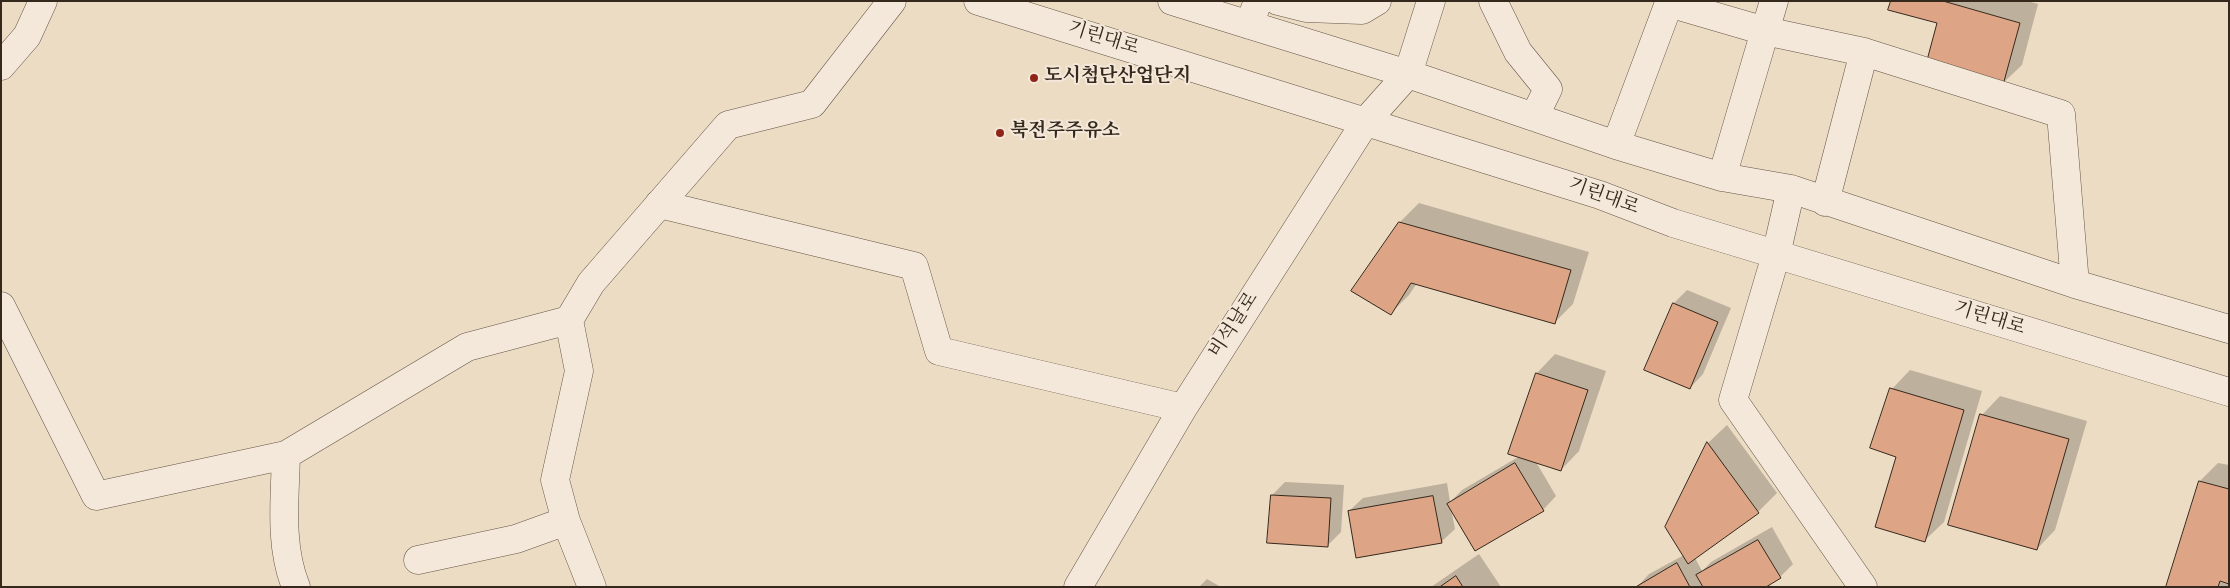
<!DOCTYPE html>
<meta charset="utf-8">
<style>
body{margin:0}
#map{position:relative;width:2230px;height:588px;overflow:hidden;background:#eddcc4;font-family:"Sorts Mill Goudy",serif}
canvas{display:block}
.frame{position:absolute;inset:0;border:2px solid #35281c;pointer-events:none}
</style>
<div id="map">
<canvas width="2230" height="588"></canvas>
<div class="frame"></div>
</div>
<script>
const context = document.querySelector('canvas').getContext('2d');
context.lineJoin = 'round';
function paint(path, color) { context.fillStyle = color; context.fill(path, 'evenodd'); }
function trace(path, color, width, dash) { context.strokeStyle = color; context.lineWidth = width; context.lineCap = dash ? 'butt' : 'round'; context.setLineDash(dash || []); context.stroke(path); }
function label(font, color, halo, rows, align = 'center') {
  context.font = font + ' "Sorts Mill Goudy","Noto Serif KR",serif'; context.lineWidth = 4; context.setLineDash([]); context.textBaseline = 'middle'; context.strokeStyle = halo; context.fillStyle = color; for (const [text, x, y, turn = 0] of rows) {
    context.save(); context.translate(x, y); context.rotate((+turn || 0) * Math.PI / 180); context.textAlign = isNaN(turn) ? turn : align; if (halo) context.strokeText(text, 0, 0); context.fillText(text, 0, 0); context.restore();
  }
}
paint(new Path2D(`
 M1892,1H2027L2038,4L2022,65L2003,83L1939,22Z
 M1419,203L1589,252L1573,304L1555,322L1417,283L1409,295L1391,313L1400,222Z
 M1687,290L1731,308L1703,374L1690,388L1646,369L1674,303Z
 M1555,354L1606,371L1579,451L1561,470L1536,462L1556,496L1543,510L1451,509L1455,529L1441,542L1349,511L1363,498L1447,483L1450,502L1462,490L1520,456L1510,453L1537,373Z
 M1910,370L1982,391L1944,522L1925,540L1897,456L1892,389Z
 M2000,396L2087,421L2055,530L2037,549L1982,415Z
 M1727,425L1777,493L1758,512L1695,558L1702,571L1711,562L1772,527L1793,564L1780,577L1764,587H1637L1649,574L1684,555L1666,527L1708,443Z
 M2218,463L2229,465V587H2167L2200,481Z
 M1285,482L1344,485L1341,532L1328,545L1272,495Z
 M1479,554L1501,587H1431Z
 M1207,579L1221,587H1199Z`), '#0003');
const building = new Path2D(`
 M1891,1H1943L2020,23L2003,85L1926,64L1937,23L1888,10Z
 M1399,222L1571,270L1555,324L1411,283L1391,315L1351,291Z
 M1673,303L1718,322L1690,389L1644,370Z
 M1536,373L1588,390L1561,471L1508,454Z
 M1890,388L1964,410L1925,542L1875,527L1896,457L1870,448Z
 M1980,414L2069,439L2037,550L1948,525Z
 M1707,442L1759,513L1688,564L1665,527Z
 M1515,463L1544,511L1475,551L1447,504Z
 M2199,481L2229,489V584L2220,581L2218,587H2166Z
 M1271,495L1331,498L1328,547L1267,543Z
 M1433,496L1442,543L1356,558L1348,511Z
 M1758,540L1781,578L1766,587H1703L1696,575Z
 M1677,563L1690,587H1636Z
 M1456,576L1463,587H1440Z`);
paint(building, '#dda485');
trace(building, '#35281c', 1);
const minor = new Path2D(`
 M978,1L1600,195L1673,223L2229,392
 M1172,1L1408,74L1616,145L1722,177L1791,189L2075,284L2229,329
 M1278,1L1306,8L1362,10L1377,1
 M1493,1L1518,52L1548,89L1534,117
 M1774,1L1765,31L1864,52
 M1249,25L1258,1
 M1,66L27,36L43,1
 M1616,145L1669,3L1765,31L1722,177
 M1791,189L1776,255L1733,400L1863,587
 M1825,202L1864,52L2061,114L2075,284
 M659,204L914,266L939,351L1183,408
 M1,306L96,496L286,455L467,347L569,320L591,283L728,125L812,104L892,1
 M569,320L579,371L555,480L566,521L592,587
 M286,455C285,499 279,545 296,587
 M418,560L516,539L566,521
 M1078,587L1183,408L1366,121L1408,74L1431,1`);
trace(minor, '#635546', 29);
trace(minor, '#f3e8d9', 28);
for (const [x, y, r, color] of [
 [1034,78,5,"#8f2418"],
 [1000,133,5,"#8f2418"]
]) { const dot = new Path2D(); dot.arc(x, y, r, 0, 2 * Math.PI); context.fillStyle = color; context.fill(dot); trace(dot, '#f3e8d9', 2); }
label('19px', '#35281c', '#f3e8d9', [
 ["기린대로",1103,40,17],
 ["기린대로",1603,198,20],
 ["기린대로",1989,320,17],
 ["비석날로",1235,326,-57]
]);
label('bold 19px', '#35281c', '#f3e8d9', [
 ["도시첨단산업단지",1044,78],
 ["북전주주유소",1010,133]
], 'left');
</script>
